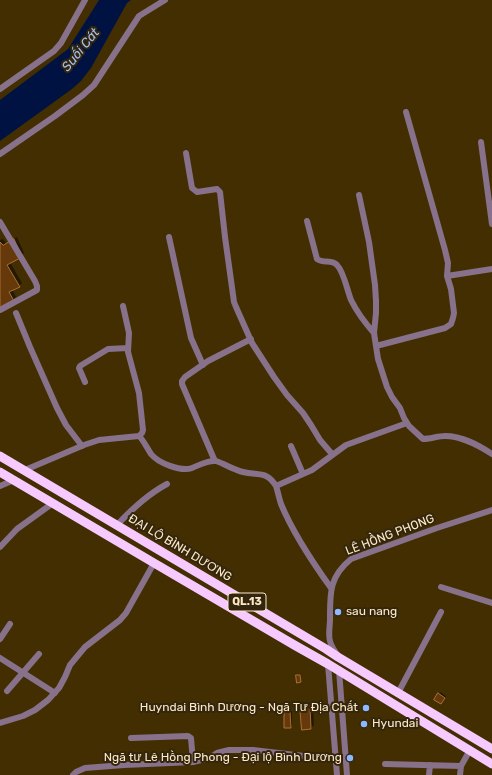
<!DOCTYPE html>
<meta charset="utf-8">
<style>
body{margin:0}
canvas{display:block;background:#432e02}
</style>
<canvas width="492" height="775"></canvas>
<script>
const context = document.querySelector('canvas').getContext('2d');
context.lineJoin = 'round';
function paint(path, color) { context.fillStyle = color; context.fill(path, 'evenodd'); }
function trace(path, color, width, dash) { context.strokeStyle = color; context.lineWidth = width; context.lineCap = dash ? 'butt' : 'round'; context.setLineDash(dash || []); context.stroke(path); }
function label(font, color, halo, rows, align = 'center') {
  context.font = font + ' Rubik,sans-serif'; context.lineWidth = 4; context.setLineDash([]); context.textBaseline = 'middle'; context.strokeStyle = halo; context.fillStyle = color; for (const [text, x, y, turn = 0] of rows) {
    context.save(); context.translate(x, y); context.rotate((+turn || 0) * Math.PI / 180); context.textAlign = isNaN(turn) ? turn : align; if (halo) context.strokeText(text, 0, 0); context.fillText(text, 0, 0); context.restore();
  }
}
paint(new Path2D(`
 M99,0H131L127,3L91,68L81,81L72,89L0,141V100L68,49Z`), '#001241');
paint(new Path2D(`
 M17,237L24,253L21,256L10,262L22,283L19,286L12,289L16,297L13,300L0,307V240L3,239L6,243Z
 M440,692L446,696L443,701L438,694Z
 M313,703L314,725L311,728L302,707L305,704Z
 M286,711H292V725L291,727L285,713Z`), '#0007');
const building = new Path2D(`
 M14,239L22,257L7,265L20,287L9,292L14,301L0,308V242L3,245Z
 M296,675H300L301,682L297,683Z
 M438,693L445,698L441,704L434,700Z
 M300,706H310L311,729L302,730Z
 M290,712L291,728H284V713Z`);
paint(building, '#653909');
trace(building, '#ac6f36', 1);
trace(new Path2D(`
 M0,89L54,51L61,43L85,0
 M481,142L492,224
 M186,153L192,188L197,192L217,189L220,192L225,237L234,302L236,307L252,343L274,377L287,395L303,413L311,425L320,440L332,454
 M0,154L55,116L83,95L94,85L139,16L165,0
 M359,195L369,242L375,285L376,301V313L374,333L378,359L387,387L392,397L400,408L404,418L409,426L423,439C430,439 438,436 445,436C462,436 478,445 492,454
 M307,221L317,259C323,264 332,259 337,265C344,272 347,290 351,300C356,310 366,324 374,333
 M0,222L35,281L37,286V290L0,310
 M169,237L191,338L203,365
 M447,276L492,269
 M123,306L129,333L128,352L139,393L143,430L142,433L139,436
 M16,313L30,347L57,408L66,425L82,446
 M376,346L445,328L451,324L453,318L454,313L451,289L447,276L448,263L445,250L406,112
 M85,382L79,368L80,366L108,349L128,348
 M291,446L303,474
 M214,461V459L182,384V381L185,377L208,361L251,339
 M25,470L84,445L99,440L139,436C144,441 147,448 151,454C158,463 181,472 192,468C200,465 207,460 216,461C225,464 234,470 243,472C258,476 266,470 276,486
 M0,486L14,480
 M117,525C132,509 148,494 167,484
 M0,547L17,529L53,503
 M441,587L492,603
 M331,588C313,563 293,533 281,504C279,498 278,492 276,486L312,470L346,445L407,423
 M0,639L10,624
 M337,655C335,651 331,646 330,641C328,635 330,626 330,619C330,593 329,577 351,559L437,528L492,510
 M0,658L55,693
 M328,664L337,775
 M339,670L347,775
 M7,691L39,654
 M398,693L441,612
 M0,723L23,716L35,710L48,700L59,688L65,677L70,665L85,647L120,620L126,613L154,563
 M131,738L188,736L191,738L193,762
 M385,764L461,766L470,750
 M73,775L76,772L85,768L124,765L193,762L209,758L217,753L229,750H253L304,756L336,758
 M429,775L430,765
 M460,775L461,766`), '#87718b', 6);
trace(new Path2D(`
 M0,456L326,649L338,657L492,749
 M0,472L154,563L296,646L328,664L492,764`), '#f7caff', 9);
for (const [x, y, r, color] of [
 [338,612,4,"#90b8fd"],
 [366,708,4,"#90b8fd"],
 [364,724,4,"#90b8fd"],
 [350,758,4,"#90b8fd"]
]) { const dot = new Path2D(); dot.arc(x, y, r, 0, 2 * Math.PI); context.fillStyle = color; context.fill(dot); trace(dot, '#33260e', 1.5); }
for (const [x, y, w] of [
 [247,602,38]
]) { const box = new Path2D(); box.roundRect(x - w / 2, y - 9, w, 18, 3); context.fillStyle = '#33260e'; context.fill(box); trace(box, '#ffe9c5', 1); }
label('bold 11px', '#ffe9c5', null, [
 ["QL.13",247,602]
]);
label('12px', '#ffe9c5', '#33260e', [
 ["LÊ HỒNG PHONG",390,535,-21],
 ["ĐẠI LỘ BÌNH DƯƠNG",180,548,31]
]);
label('12px', '#ffe9c5', '#33260e', [
 ["sau nang",346,612],
 ["Huyndai Bình Dương - Ngã Tư Địa Chất",358,708,"right"],
 ["Hyundai",372,724],
 ["Ngã tư Lê Hồng Phong - Đại lộ Bình Dương",342,758,"right"]
], 'left');
label('italic 13px', '#a6c2f2', '#33260e', [
 ["Suối Cát",81,50,-51]
]);
</script>
